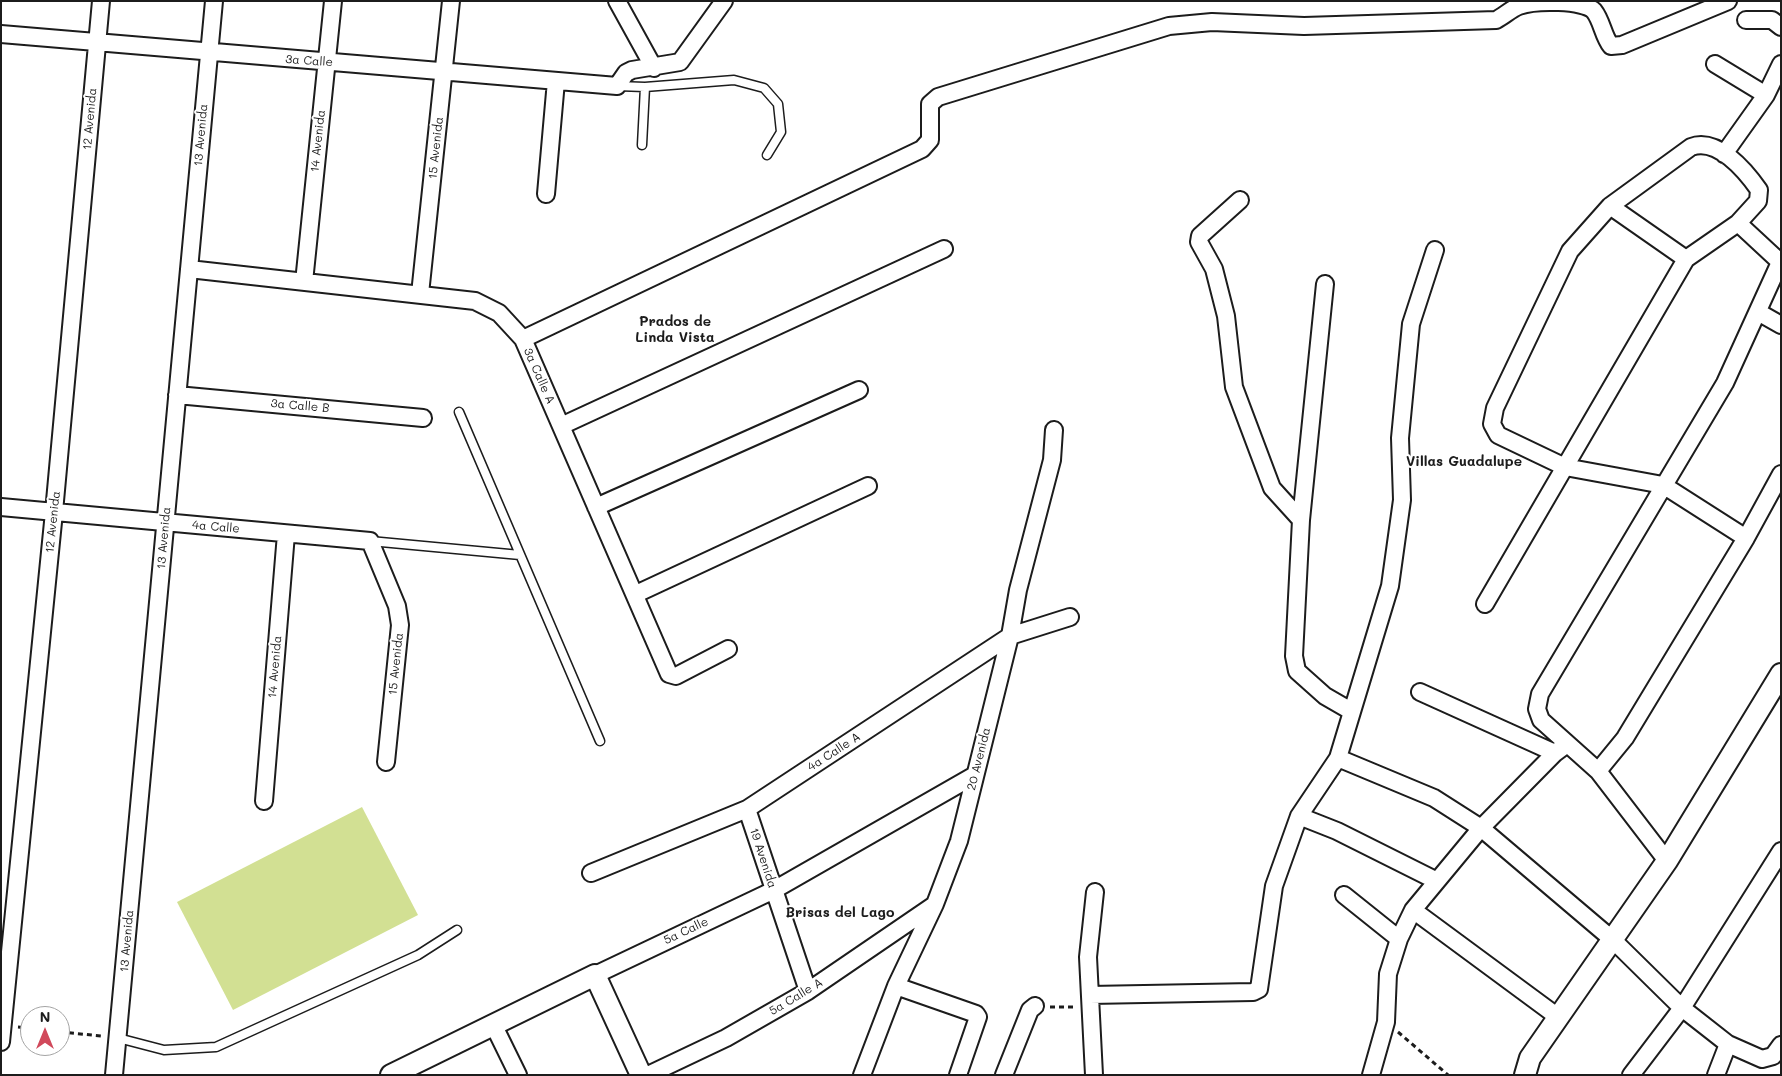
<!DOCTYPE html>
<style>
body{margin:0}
#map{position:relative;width:1782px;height:1076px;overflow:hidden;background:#fff;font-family:Mali,sans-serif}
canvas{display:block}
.frame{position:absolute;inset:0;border:2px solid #1c1c1c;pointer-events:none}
.north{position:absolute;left:20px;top:1006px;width:50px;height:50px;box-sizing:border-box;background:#fff;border:1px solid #a4a4a4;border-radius:50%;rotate:0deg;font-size:14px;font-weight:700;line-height:20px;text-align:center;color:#1c1c1c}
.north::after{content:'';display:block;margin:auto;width:18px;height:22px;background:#d1495b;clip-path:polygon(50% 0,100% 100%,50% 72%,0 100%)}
</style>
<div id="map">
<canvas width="1782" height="1076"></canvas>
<div class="frame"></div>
<div class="north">N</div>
</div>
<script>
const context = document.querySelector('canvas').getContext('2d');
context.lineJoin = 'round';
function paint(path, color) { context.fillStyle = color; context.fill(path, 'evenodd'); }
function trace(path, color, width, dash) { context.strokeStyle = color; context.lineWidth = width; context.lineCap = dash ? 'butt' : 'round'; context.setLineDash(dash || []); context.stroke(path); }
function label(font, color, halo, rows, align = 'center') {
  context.font = font + ' Mali,sans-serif'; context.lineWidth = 4; context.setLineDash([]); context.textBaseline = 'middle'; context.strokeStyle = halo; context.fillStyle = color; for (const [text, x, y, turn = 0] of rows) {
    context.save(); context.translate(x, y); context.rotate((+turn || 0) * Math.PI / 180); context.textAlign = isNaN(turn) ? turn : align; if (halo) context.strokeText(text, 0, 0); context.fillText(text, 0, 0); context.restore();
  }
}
paint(new Path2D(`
 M362,807L418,915L233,1010L177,902Z`), '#d2e093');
const service = new Path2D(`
 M617,86L645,87L734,80L764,88L778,104L781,132L767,155
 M642,145L645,87
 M459,412L600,741
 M370,541L520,555
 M118,1038L164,1050L216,1047L418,955L457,930`);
const minor = new Path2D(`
 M617,1L654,68
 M1746,20H1772L1781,27
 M1,34L617,86L626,73L632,70L680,62L724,1
 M1715,64L1766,95
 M1724,154L1766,95L1781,64
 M546,194L556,81
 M1240,200L1200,236L1199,242L1214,269L1226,316L1234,387L1272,488L1301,520
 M1610,206L1686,259
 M1738,223L1780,262
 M189,269L475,301L499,313L523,339L669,674L676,676L728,649
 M304,282L333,1
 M1325,284L1301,520L1294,656L1297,671L1325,696L1351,711
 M420,294L451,1
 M1758,312L1781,325
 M523,339L922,149L930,140V104L938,97L1169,26L1212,22L1304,26L1496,20C1504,16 1511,9 1519,6C1535,0 1584,0 1594,11C1602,21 1603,36 1611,46L1622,45L1728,1
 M177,395L423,418
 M561,426L944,249
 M1,507L370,541L397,606L400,625L386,762
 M596,507L859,390
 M636,594L868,486
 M1485,604L1686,259L1738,223L1758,201L1759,190C1745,170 1717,137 1691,147L1610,206L1570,251L1495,408L1492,424L1498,435L1565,467L1663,485L1746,538
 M1420,692L1555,753
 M1338,758L1434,798L1481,828L1613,940L1682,1008L1728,1044L1762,1059L1773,1056L1781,1045
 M1598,771L1625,738L1746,538L1781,474
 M264,801L286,534
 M747,809L808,991
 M1299,816L1337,831L1437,881
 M1667,861L1598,771L1541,720L1537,709L1540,694L1725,383L1781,260
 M591,873L747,809L1010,636L1070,617
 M1344,895L1399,939
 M1413,910L1558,1017
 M595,975L774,890L975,775
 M896,986L976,1014L978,1017L958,1075
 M1090,995L1253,992L1259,989L1274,886L1299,816L1338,758L1390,586L1402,500L1400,438L1411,324L1435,250
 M493,1024L518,1075
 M1,1042L54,512L101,1
 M114,1075L214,1
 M648,1075L726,1038L808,991L934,905
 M862,1075L896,986L935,904L959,841L1010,636L1018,590L1052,460L1054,430
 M1004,1075L1030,1010L1035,1006
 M1094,1075L1088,957L1095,892
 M1371,1075L1386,1022L1388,974L1399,939L1413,910L1481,828L1555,753L1567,744
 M1631,1075L1682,1008L1781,851
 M1716,1075L1728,1044`);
const tertiary = new Path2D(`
 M391,1075L595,975L641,1075
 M1525,1075L1530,1058L1667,861L1781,674`);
trace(service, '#1c1c1c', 11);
trace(minor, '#1c1c1c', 20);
trace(tertiary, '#1c1c1c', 24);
trace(new Path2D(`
 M1050,1007H1077
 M18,1027L30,1028
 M60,1032L102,1036
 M1398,1032L1448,1075`), '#1c1c1c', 3, [5, 4]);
trace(service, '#fff', 8);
trace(minor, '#fff', 16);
trace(tertiary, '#fff', 20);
label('12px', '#1c1c1c', '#fff', [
 ["3a Calle",309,61,4],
 ["12 Avenida",90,119,-85],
 ["13 Avenida",201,135,-85],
 ["14 Avenida",318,141,-84],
 ["15 Avenida",436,148,-84],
 ["3a Calle A",539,376,66],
 ["3a Calle B",300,406,5],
 ["12 Avenida",53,522,-84],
 ["4a Calle",216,527,5],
 ["13 Avenida",164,538,-85],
 ["15 Avenida",396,664,-84],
 ["14 Avenida",275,667,-85],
 ["4a Calle A",834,752,-33],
 ["20 Avenida",979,759,-76],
 ["19 Avenida",763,858,72],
 ["5a Calle",686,931,-25],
 ["13 Avenida",127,941,-85],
 ["5a Calle A",796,997,-31]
]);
label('bold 14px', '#1c1c1c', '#fff', [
 ["Prados de",675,322],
 ["Linda Vista",675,338],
 ["Villas Guadalupe",1464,462],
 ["Brisas del Lago",840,913]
]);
</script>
